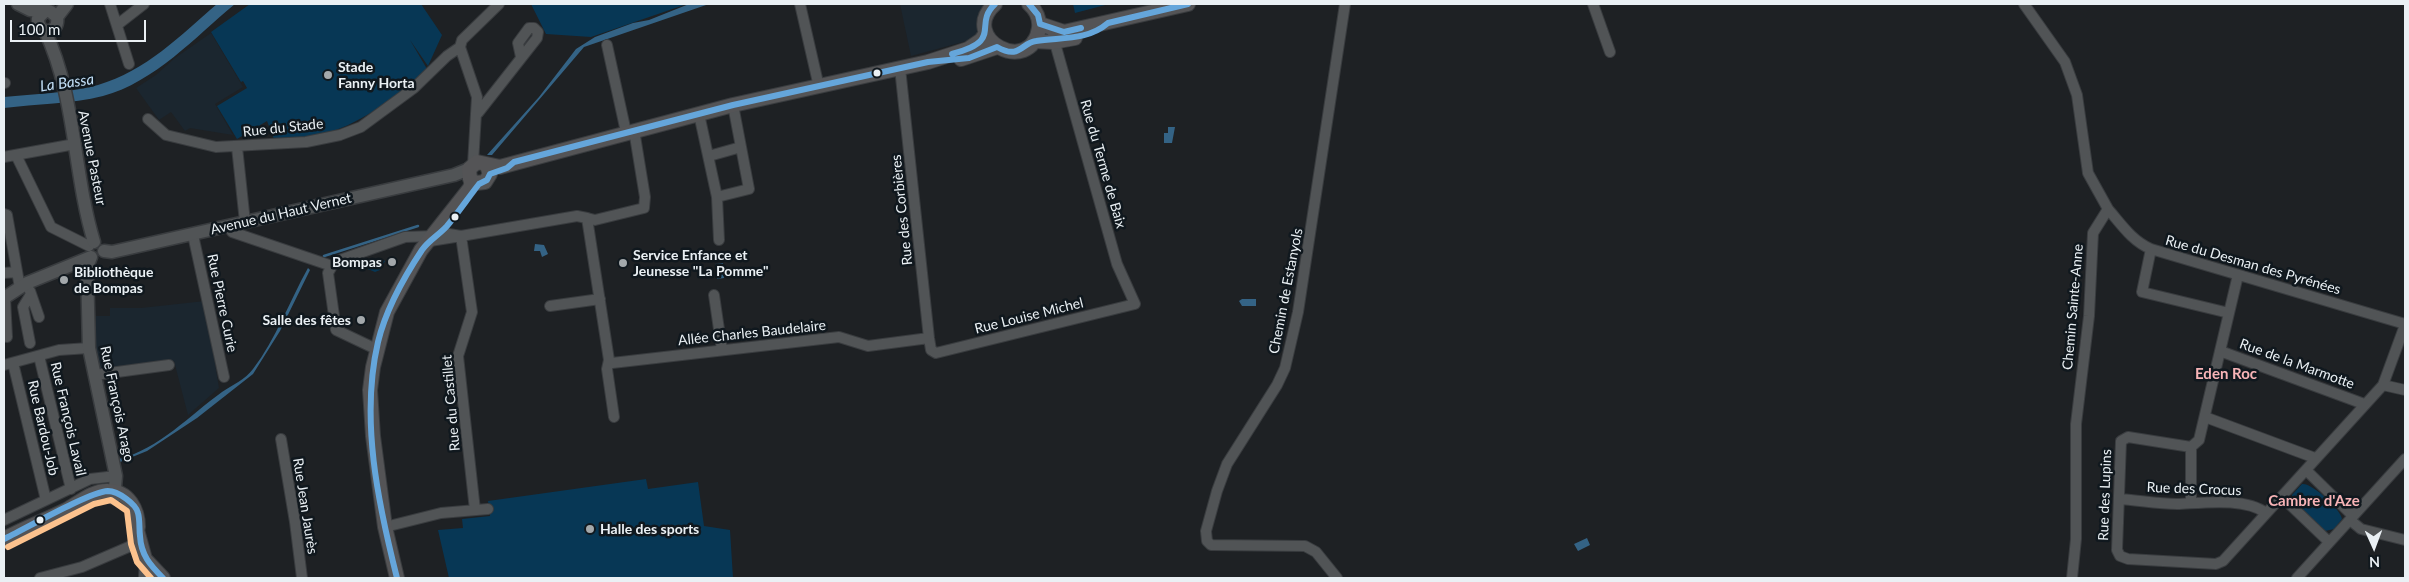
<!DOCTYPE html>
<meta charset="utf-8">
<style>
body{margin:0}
#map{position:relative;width:2409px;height:582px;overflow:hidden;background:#1e2124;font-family:Lato,sans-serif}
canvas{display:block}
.frame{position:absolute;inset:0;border:5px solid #eaf0f4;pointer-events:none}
.north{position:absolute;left:2349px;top:522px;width:50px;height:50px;-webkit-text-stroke:4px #10181e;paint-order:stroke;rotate:178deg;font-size:14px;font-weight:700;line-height:20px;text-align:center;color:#eaf0f4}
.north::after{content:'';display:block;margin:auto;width:18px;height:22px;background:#eaf0f4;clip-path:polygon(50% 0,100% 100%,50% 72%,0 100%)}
.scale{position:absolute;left:10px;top:20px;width:136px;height:22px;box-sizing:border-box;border:2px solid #eaf0f4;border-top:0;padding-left:6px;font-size:15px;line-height:18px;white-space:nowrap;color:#eaf0f4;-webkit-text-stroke:4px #10181e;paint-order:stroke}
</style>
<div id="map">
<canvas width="2409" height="582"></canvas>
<div class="frame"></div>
<div class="north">N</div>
<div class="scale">100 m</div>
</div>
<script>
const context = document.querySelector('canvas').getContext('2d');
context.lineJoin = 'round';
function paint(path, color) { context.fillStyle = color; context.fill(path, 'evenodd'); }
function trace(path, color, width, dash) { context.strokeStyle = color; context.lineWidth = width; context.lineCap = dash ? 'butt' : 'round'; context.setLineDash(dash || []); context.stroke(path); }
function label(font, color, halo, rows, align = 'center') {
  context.font = font + ' Lato,sans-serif'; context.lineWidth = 5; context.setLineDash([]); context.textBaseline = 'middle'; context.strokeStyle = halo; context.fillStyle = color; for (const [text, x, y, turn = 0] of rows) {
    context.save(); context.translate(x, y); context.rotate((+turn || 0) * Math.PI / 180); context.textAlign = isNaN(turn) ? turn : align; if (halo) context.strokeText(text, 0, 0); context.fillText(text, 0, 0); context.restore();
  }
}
paint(new Path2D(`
 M900,4H990L974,39L911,56Z
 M211,33L243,87L215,104L233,135L190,128L185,131L171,112L159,120L136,88L156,75L175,58Z
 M205,301L219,388L188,415L174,361L99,370L96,356V316H110V308H141Z`), '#1b262f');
paint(new Path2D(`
 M250,4H421L442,35L428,66L410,40L427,69C394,98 360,126 316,136C303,139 288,138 274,139L267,121L237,139L217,106L247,88L243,81L241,82L211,32Z
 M531,4H687L591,37L546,34Z
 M1073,4H1109L1075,13Z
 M381,259L385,261L380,270L375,272L363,267V264Z
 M646,479L648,489L698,482L704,526L730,530L733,578H449L438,530L463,528L462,519L490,516L488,501Z
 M2302,484C2311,482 2341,509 2342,519L2334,529L2325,531L2293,501L2292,495Z`), '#073755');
paint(new Path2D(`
 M217,4H235C195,37 155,82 103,96C71,104 36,104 4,108V97C33,94 70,93 98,85C146,71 181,35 217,4Z
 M689,4H709L584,47L492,155H487L539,97L576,49L595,37L633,23L649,20Z
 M1168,127H1175L1172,143H1164V133H1168Z
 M535,244L544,245L548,254L542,257L540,251H534Z
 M723,263L724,278L717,279L715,264Z
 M308,268L310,270L280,331L253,374L197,418L147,451L120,462L119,459C159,449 190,415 222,392C232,385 245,380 253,369C276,339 289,302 308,268Z
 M1242,299H1256V306H1242L1239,301Z
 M1587,538L1590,545L1578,551L1574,544Z`), '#346385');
trace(new Path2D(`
 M324,256L418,226`), '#346385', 2.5);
const minor = new Path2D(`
 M110,4L129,64
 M800,4L819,87
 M1593,4L1610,52
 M2024,4L2065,62L2077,95L2088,173L2108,209L2093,233L2089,316L2076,424V539L2072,578
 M117,25L144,4
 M607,45L626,132
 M460,47L477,97L473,164
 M900,68L929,338L931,350L936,353L1135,304L1117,264L1053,36
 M4,83H5
 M478,113L537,38L538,32L534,28H529L518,43L521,57
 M699,114L717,197L719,240
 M148,119L166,135L216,147L306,142L340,135L361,127L414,88L447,56L460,47L462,40L499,4
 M237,147L245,222
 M16,155L51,227L89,246
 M709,156L741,147
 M4,157L75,144
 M717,197L749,189L733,105
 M2108,209C2121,224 2132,241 2151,249L2405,324
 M4,214L7,215L20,288
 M587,218L595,220L644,208L645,197L634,130
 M229,227L232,232L332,266
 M193,235L224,377
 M430,241L461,236L437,232
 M2151,249L2142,292L2229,313
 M4,273L16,272
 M30,291L39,317
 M714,295L722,350
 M5,298L7,337
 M550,306L600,299
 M30,343L23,307L31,294
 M376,349L336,330L328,273L332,266L340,260L405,237L434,236
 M2220,351L2364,404
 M39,356L71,489
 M609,360L612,363L839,337L868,346L929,338
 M609,360L607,369L614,417
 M13,363L46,500
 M4,365L59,350L89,348
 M95,375L169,365
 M2383,385L2405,390
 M2205,417L2315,458
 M281,439L295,522L302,578
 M2191,447L2128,437L2121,441L2117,550L2120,556L2128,559L2216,564L2223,561L2383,385L2405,325
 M2191,447L2199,440L2238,275
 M2307,471L2353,516
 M2283,498L2329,542
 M2119,499C2137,500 2158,504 2177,504C2202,503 2245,497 2266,513
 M2191,501V447
 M475,510L458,356L472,312L461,236L577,216L587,218L609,360
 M4,520L90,479L116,476
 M2350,520L2361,529L2405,540
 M385,527L441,513L488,509
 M40,578L82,567L140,542
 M144,578L145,559
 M1337,578L1316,552L1305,546L1211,545L1207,541L1206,531L1217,491L1227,464L1277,385L1285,368L1298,312L1345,4
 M2297,578L2405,459`);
const tertiary = new Path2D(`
 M18,4L30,10L49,11
 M44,12L38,18C37,36 60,35 57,17L51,12
 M57,17L67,4
 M45,31C76,96 73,173 94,242
 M104,251L112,252L454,175L469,169
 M91,257L87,267L89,348L116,476L114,498
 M4,298L27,283L91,257`);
const secondary = new Path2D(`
 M995,4C957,38 1031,78 1039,28C1040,19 1036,10 1029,4
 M1040,24L1064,32L1188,4
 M1034,41L1053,42L1075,38
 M961,59L997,47
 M487,166L490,174L485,182L476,183L470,179L469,169L477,162L500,167L733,105L928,62L968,49L981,40L986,33
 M134,519L145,559L163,578
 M4,539C24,528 46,520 66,510C79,503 93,490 108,491C129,491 138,510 138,527
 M397,578L385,527L373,436L370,390L373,367L387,312L421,250L470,188L472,181`);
trace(minor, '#393c3f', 12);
trace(tertiary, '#393c3f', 15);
trace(secondary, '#393c3f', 16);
trace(minor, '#515456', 10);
trace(tertiary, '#515456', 12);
trace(secondary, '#545456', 14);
trace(new Path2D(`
 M1029,4L1038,15L1040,24L1064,32L1081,28
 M952,54C1005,40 972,26 995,4
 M4,539C25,529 89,492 108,491C118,491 136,504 138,513C140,520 139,529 140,536C141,555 150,565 163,578
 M397,578C378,503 360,419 378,342C386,309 404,277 422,250C429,240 439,235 447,226C458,213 468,198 479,184L487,180L490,174L507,168L514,162L733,105L928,62L969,58L997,47C1020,60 1021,43 1036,41C1061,37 1087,41 1108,23L1188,4`), '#65a6db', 6);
trace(new Path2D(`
 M8,547L94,504L111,500L127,511L131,544L137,562L151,578`), '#fcc28d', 6);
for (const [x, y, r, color] of [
 [877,73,4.5,"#eaf0f4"],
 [328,75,5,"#a3a8ab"],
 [455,217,4.5,"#eaf0f4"],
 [392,262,5,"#a3a8ab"],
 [623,263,5,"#a3a8ab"],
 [64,280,5,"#a3a8ab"],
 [361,320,5,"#a3a8ab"],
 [40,520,4.5,"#eaf0f4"],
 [590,529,5,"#a3a8ab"]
]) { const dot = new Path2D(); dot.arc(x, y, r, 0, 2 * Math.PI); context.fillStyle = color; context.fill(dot); trace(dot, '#10181e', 2); }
label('bold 14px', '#eaf0f4', '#10181e', [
 ["Stade",338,67],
 ["Fanny Horta",338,83],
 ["Service Enfance et",633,255],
 ["Jeunesse \"La Pomme\"",633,271],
 ["Bompas",382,262,"right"],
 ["Bibliothèque",74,272],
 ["de Bompas",74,288],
 ["Salle des fêtes",351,320,"right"],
 ["Halle des sports",600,529]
], 'left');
label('14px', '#eaf0f4', '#10181e', [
 ["Rue du Stade",283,128,-6],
 ["Avenue Pasteur",92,158,79],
 ["Rue du Terme de Baix",1103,164,74],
 ["Rue des Corbières",902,210,-96],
 ["Avenue du Haut Vernet",281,214,-13],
 ["Rue du Desman des Pyrénées",2253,265,16],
 ["Chemin de Estanyols",1286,291,-79],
 ["Rue Pierre Curie",222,303,78],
 ["Chemin Sainte-Anne",2073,307,-85],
 ["Rue Louise Michel",1029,316,-14],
 ["Allée Charles Baudelaire",752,333,-6],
 ["Rue de la Marmotte",2297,364,20],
 ["Rue du Castillet",451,403,-95],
 ["Rue François Arago",117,404,78],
 ["Rue François Lavail",68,419,77],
 ["Rue Bardou-Job",43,428,77],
 ["Rue des Crocus",2194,489,2],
 ["Rue des Lupins",2105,495,-88],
 ["Rue Jean Jaurès",305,506,81]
]);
label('italic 15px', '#c4e1f9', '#10181e', [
 ["La Bassa",67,83,-8]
]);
label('bold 15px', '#f8b4b7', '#10181e', [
 ["Eden Roc",2226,374],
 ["Cambre d'Aze",2314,501]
]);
</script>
